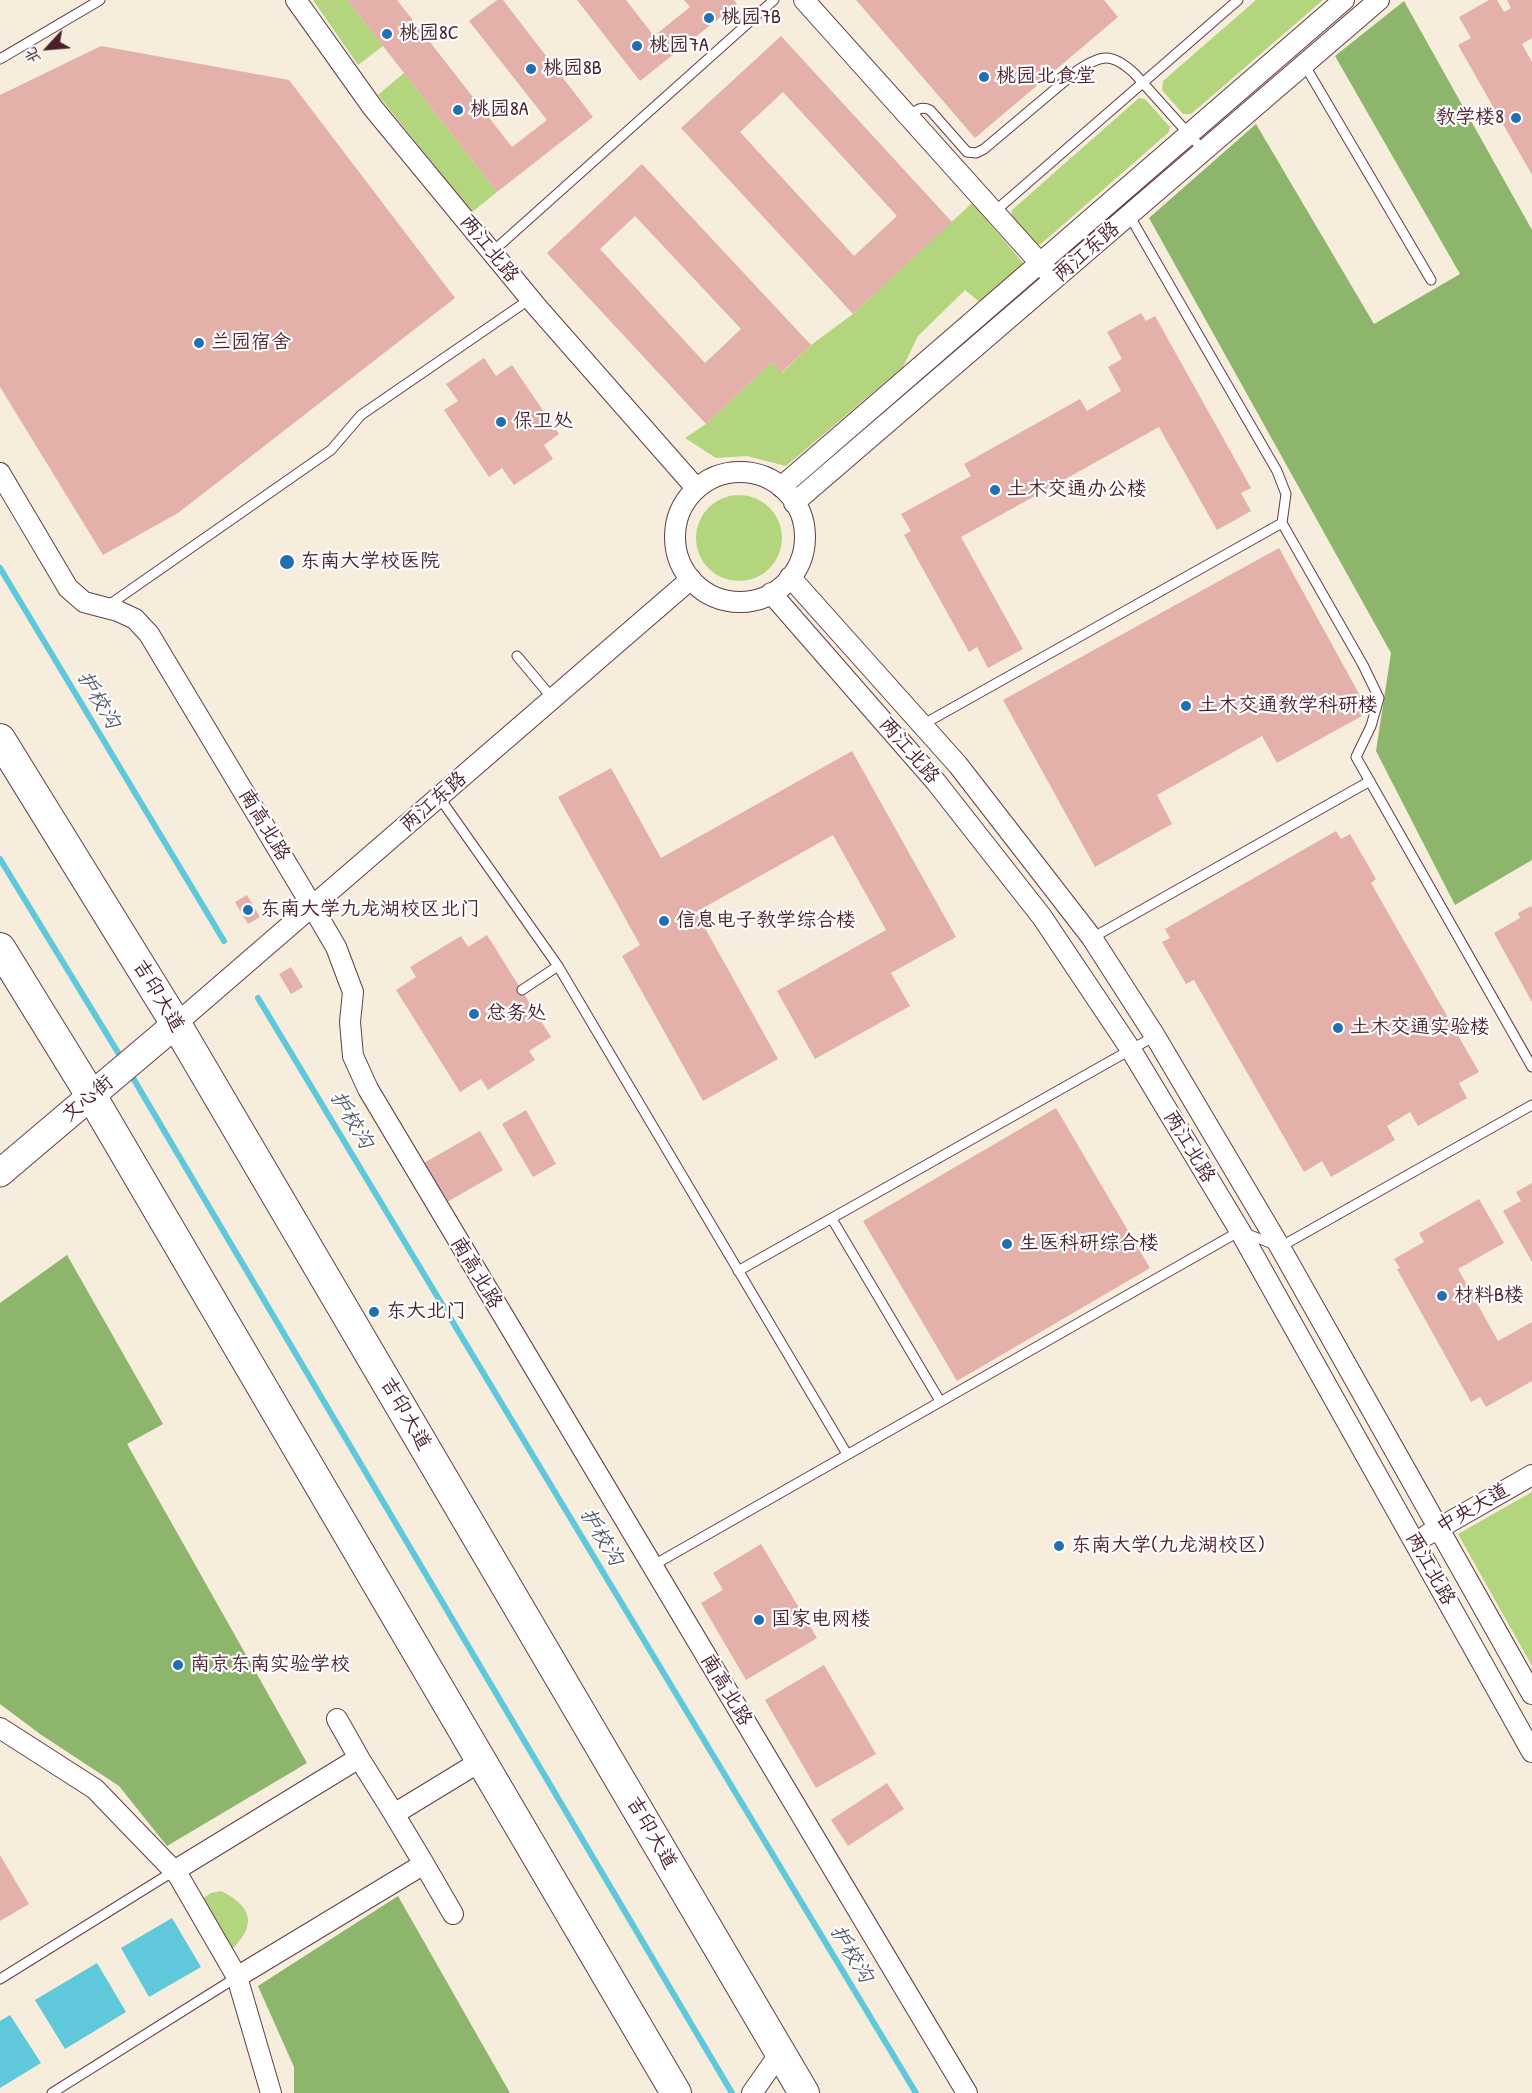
<!DOCTYPE html>
<meta charset="utf-8">
<style>
body{margin:0}
#map{position:relative;width:1532px;height:2093px;overflow:hidden;background:#f6eddc;font-family:"Patrick Hand","LXGW WenKai TC",sans-serif}
canvas{display:block}
.north{position:absolute;left:18px;top:18px;width:60px;height:60px;-webkit-text-stroke:4px #fff;paint-order:stroke;rotate:244deg;font-size:16px;font-weight:700;line-height:24px;text-align:center;color:#4a1f2b}
.north::after{content:'';display:block;margin:auto;width:21px;height:27px;background:#4a1f2b;clip-path:polygon(50% 0,100% 100%,50% 72%,0 100%)}
</style>
<div id="map">
<canvas width="1532" height="2093"></canvas>
<div class="north">北</div>
</div>
<script>
const context = document.querySelector('canvas').getContext('2d');
context.lineJoin = 'round';
function paint(path, color) { context.fillStyle = color; context.fill(path, 'evenodd'); }
function trace(path, color, width, dash) { context.strokeStyle = color; context.lineWidth = width; context.lineCap = dash ? 'butt' : 'round'; context.setLineDash(dash || []); context.stroke(path); }
function label(font, color, halo, rows, align = 'center') {
  context.font = font + ' "Patrick Hand","LXGW WenKai TC",sans-serif'; context.lineWidth = 4.5; context.setLineDash([]); context.textBaseline = 'middle'; context.strokeStyle = halo; context.fillStyle = color; for (const [text, x, y, turn = 0] of rows) {
    context.save(); context.translate(x, y); context.rotate((+turn || 0) * Math.PI / 180); context.textAlign = isNaN(turn) ? turn : align; if (halo) context.strokeText(text, 0, 0); context.fillText(text, 0, 0); context.restore();
  }
}
paint(new Path2D(`
 M313,0H347L383,46L358,65Z
 M1256,0H1323L1191,114H1183L1162,90L1163,81Z
 M404,73L497,192L472,212L378,95Z
 M1139,98L1145,99L1170,127L1169,132L1041,244L1035,245L1011,217L1012,210Z
 M972,203L1025,265L982,304L965,290L918,336L903,367L786,466L747,456L716,458L685,438L706,424L772,362L782,373L811,345L853,314Z
 M696 538a43 43 0 1 1 86 0a43 43 0 1 1-86 0Z
 M1532,1492V1666L1458,1534Z
 M221,1891C253,1907 257,1925 231,1950L201,1900L211,1893Z`), '#b2d57d');
paint(new Path2D(`
 M1404,1L1532,230V860L1455,905L1376,751L1391,653L1149,218L1256,124L1374,324L1460,274L1335,56Z
 M67,1255L163,1424L127,1444L307,1763L167,1846L119,1786L40,1734L0,1704V1303Z
 M398,1896L510,2093H294V2067L258,1986Z`), '#8db66c');
paint(new Path2D(`
 M172,1918L201,1967L149,1997L121,1948Z
 M97,1963L126,2012L65,2049L35,2000Z
 M10,2015L41,2063L0,2088V2021Z`), '#5fc8db');
trace(new Path2D(`
 M0,568L224,941
 M0,859L122,1059
 M258,998L916,2093
 M130,1073L732,2093`), '#5fc8db', 6);
paint(new Path2D(`
 M347,0H397L512,147L547,120L469,21L497,0H503L593,117L497,192Z
 M577,0H626L654,36L690,7L684,0H734L737,4L640,81Z
 M856,0H1104L1118,17L975,138Z
 M1489,0H1497L1504,12L1511,8L1507,0H1532V38L1522,44L1532,62V175L1458,45L1471,38L1459,17Z
 M781,36L952,222L853,314L681,128ZM783,92L897,216L854,256L740,132Z
 M101,46L289,80L455,298L178,513L103,555L0,387V95Z
 M642,164L811,345L781,373L772,362L706,424L547,253ZM635,216L741,329L705,363L600,249Z
 M1141,313L1146,321L1155,316L1251,488L1241,493L1251,511L1217,530L1159,427L961,537L1023,649L988,668L977,647L969,652L904,535L911,531L901,514L971,476L964,464L1080,399L1087,411L1121,391L1108,367L1122,359L1107,332Z
 M484,358L496,376L512,365L559,434L544,445L553,459L514,485L502,468L489,477L444,410L458,401L446,384Z
 M1279,548L1369,712L1277,763L1262,736L1157,795L1172,824L1095,867L1003,700Z
 M852,751L956,937L891,973L910,1006L815,1059L777,991L886,930L833,835L696,912L778,1059L703,1101L622,956L640,945L558,797L611,768L661,858Z
 M1336,831L1341,839L1350,834L1376,879L1371,883L1479,1072L1459,1083L1467,1098L1418,1126L1410,1112L1387,1126L1395,1140L1331,1177L1322,1161L1304,1172L1194,980L1186,984L1162,942L1170,938L1165,929Z
 M247,895L260,917L248,924L235,902Z
 M1531,906L1532,908V1002L1494,933L1520,918L1518,913Z
 M487,935L551,1037L529,1051L535,1060L488,1090L481,1079L460,1092L396,990L416,977L410,967L461,936L468,947Z
 M291,967L303,987L291,994L279,974Z
 M1056,1108L1150,1268L957,1381L863,1221Z
 M526,1110L556,1164L533,1177L502,1124Z
 M480,1131L503,1170L447,1202L424,1163Z
 M1532,1183V1262L1503,1211L1521,1201L1516,1192Z
 M1479,1199L1504,1243L1458,1269L1498,1341L1532,1322V1381L1486,1407L1480,1397L1471,1402L1397,1269L1400,1268L1394,1259L1424,1242L1419,1233Z
 M761,1544L817,1638L746,1680L701,1603L723,1590L713,1573Z
 M824,1665L876,1754L816,1788L765,1700Z
 M887,1783L904,1809L848,1846L831,1820Z
 M0,1855L29,1904L0,1921Z`), '#e3b1a9');
const lane = new Path2D(`
 M0,59L100,0
 M1304,64L1431,280
 M909,117C916,111 920,105 930,110L967,152L976,153L984,149L1078,70C1102,54 1112,53 1134,73L1204,151
 M994,212L1238,0
 M1129,215L1277,471L1286,494L1282,523L1363,665L1379,698L1371,726L1356,757L1532,1067
 M492,252L774,0
 M106,607L331,450L361,415L530,299
 M517,656L553,699
 M922,725L1282,523
 M439,797L558,966L847,1454
 M1092,938L1370,781
 M522,990L558,966
 M832,1219L940,1401
 M738,1271L1155,1036
 M652,1566L1240,1231L1280,1247L1532,1105
 M0,1979L174,1871
 M52,2093L237,1977`);
const street = new Path2D(`
 M296,0L373,108L537,307L696,488
 M804,0L1049,273
 M675 537a65 65 0 1 1 130 0a65 65 0 1 1-130 0Z
 M0,473L68,588L84,602L118,611L135,619L149,634L312,906L336,947L353,992L350,1022L353,1056L368,1089L967,2093
 M781,487L1344,0
 M794,503L1379,0
 M790,577L958,765L1092,938L1155,1036L1280,1247L1532,1694
 M771,593L936,782L1042,917L1131,1050L1240,1231L1532,1752
 M176,1024L691,579
 M1427,1535L1532,1475
 M337,1719L359,1758
 M0,1728L95,1789L178,1875L237,1977L271,2093
 M424,1864L453,1914
 M174,1871L359,1758L394,1814
 M237,1977L424,1864L394,1814L481,1761
 M752,2093L780,2053`);
const secondary = new Path2D(`
 M0,1173L176,1024`);
const primary = new Path2D(`
 M0,739L176,1024L804,2093
 M0,948L92,1097L676,2093`);
trace(lane, '#643e46', 11);
trace(street, '#643e46', 22);
trace(secondary, '#643e46', 29);
trace(primary, '#643e46', 32);
trace(lane, '#fff', 9);
trace(street, '#fff', 20);
trace(secondary, '#fff', 27);
trace(primary, '#fff', 30);
for (const [x, y, r, color] of [
 [709,18,6,"#1f6fb2"],
 [387,34,6,"#1f6fb2"],
 [637,46,6,"#1f6fb2"],
 [531,69,6,"#1f6fb2"],
 [984,77,6,"#1f6fb2"],
 [458,110,6,"#1f6fb2"],
 [1516,118,6,"#1f6fb2"],
 [199,343,6,"#1f6fb2"],
 [501,422,6,"#1f6fb2"],
 [995,490,6,"#1f6fb2"],
 [287,562,8,"#1f6fb2"],
 [1186,706,6,"#1f6fb2"],
 [248,910,6,"#1f6fb2"],
 [664,921,6,"#1f6fb2"],
 [474,1014,6,"#1f6fb2"],
 [1338,1028,6,"#1f6fb2"],
 [1007,1244,6,"#1f6fb2"],
 [1442,1296,6,"#1f6fb2"],
 [374,1312,6,"#1f6fb2"],
 [1059,1546,6,"#1f6fb2"],
 [759,1620,6,"#1f6fb2"],
 [178,1665,6,"#1f6fb2"]
]) { const dot = new Path2D(); dot.arc(x, y, r, 0, 2 * Math.PI); context.fillStyle = color; context.fill(dot); trace(dot, '#fff', 2); }
label('20px', '#4a1f2b', '#fff', [
 ["桃园7B",721,18],
 ["桃园8C",399,34],
 ["桃园7A",649,46],
 ["桃园8B",543,69],
 ["桃园北食堂",996,77],
 ["桃园8A",470,110],
 ["教学楼8",1504,118,"right"],
 ["兰园宿舍",211,343],
 ["保卫处",513,422],
 ["土木交通办公楼",1007,490],
 ["东南大学校医院",300,562],
 ["土木交通教学科研楼",1198,706],
 ["东南大学九龙湖校区北门",260,910],
 ["信息电子教学综合楼",676,921],
 ["总务处",486,1014],
 ["土木交通实验楼",1350,1028],
 ["生医科研综合楼",1019,1244],
 ["材料B楼",1454,1296],
 ["东大北门",386,1312],
 ["东南大学(九龙湖校区)",1071,1546],
 ["国家电网楼",771,1620],
 ["南京东南实验学校",190,1665]
], 'left');
label('20px', '#4a1f2b', '#fff', [
 ["两江北路",489,249,51],
 ["两江东路",1087,252,-41],
 ["两江北路",909,751,49],
 ["两江东路",434,802,-41],
 ["南高北路",264,825,59],
 ["吉印大道",158,996,59],
 ["文心街",88,1099,-40],
 ["两江北路",1189,1147,59],
 ["南高北路",476,1273,59],
 ["吉印大道",405,1414,60],
 ["中央大道",1473,1509,-30],
 ["两江北路",1430,1569,61],
 ["南高北路",726,1690,59],
 ["吉印大道",651,1833,60]
]);
label('italic 21px', '#515a69', '#fff', [
 ["护校沟",98,700,59],
 ["护校沟",351,1120,59],
 ["护校沟",601,1537,59],
 ["护校沟",851,1954,59]
]);
</script>
